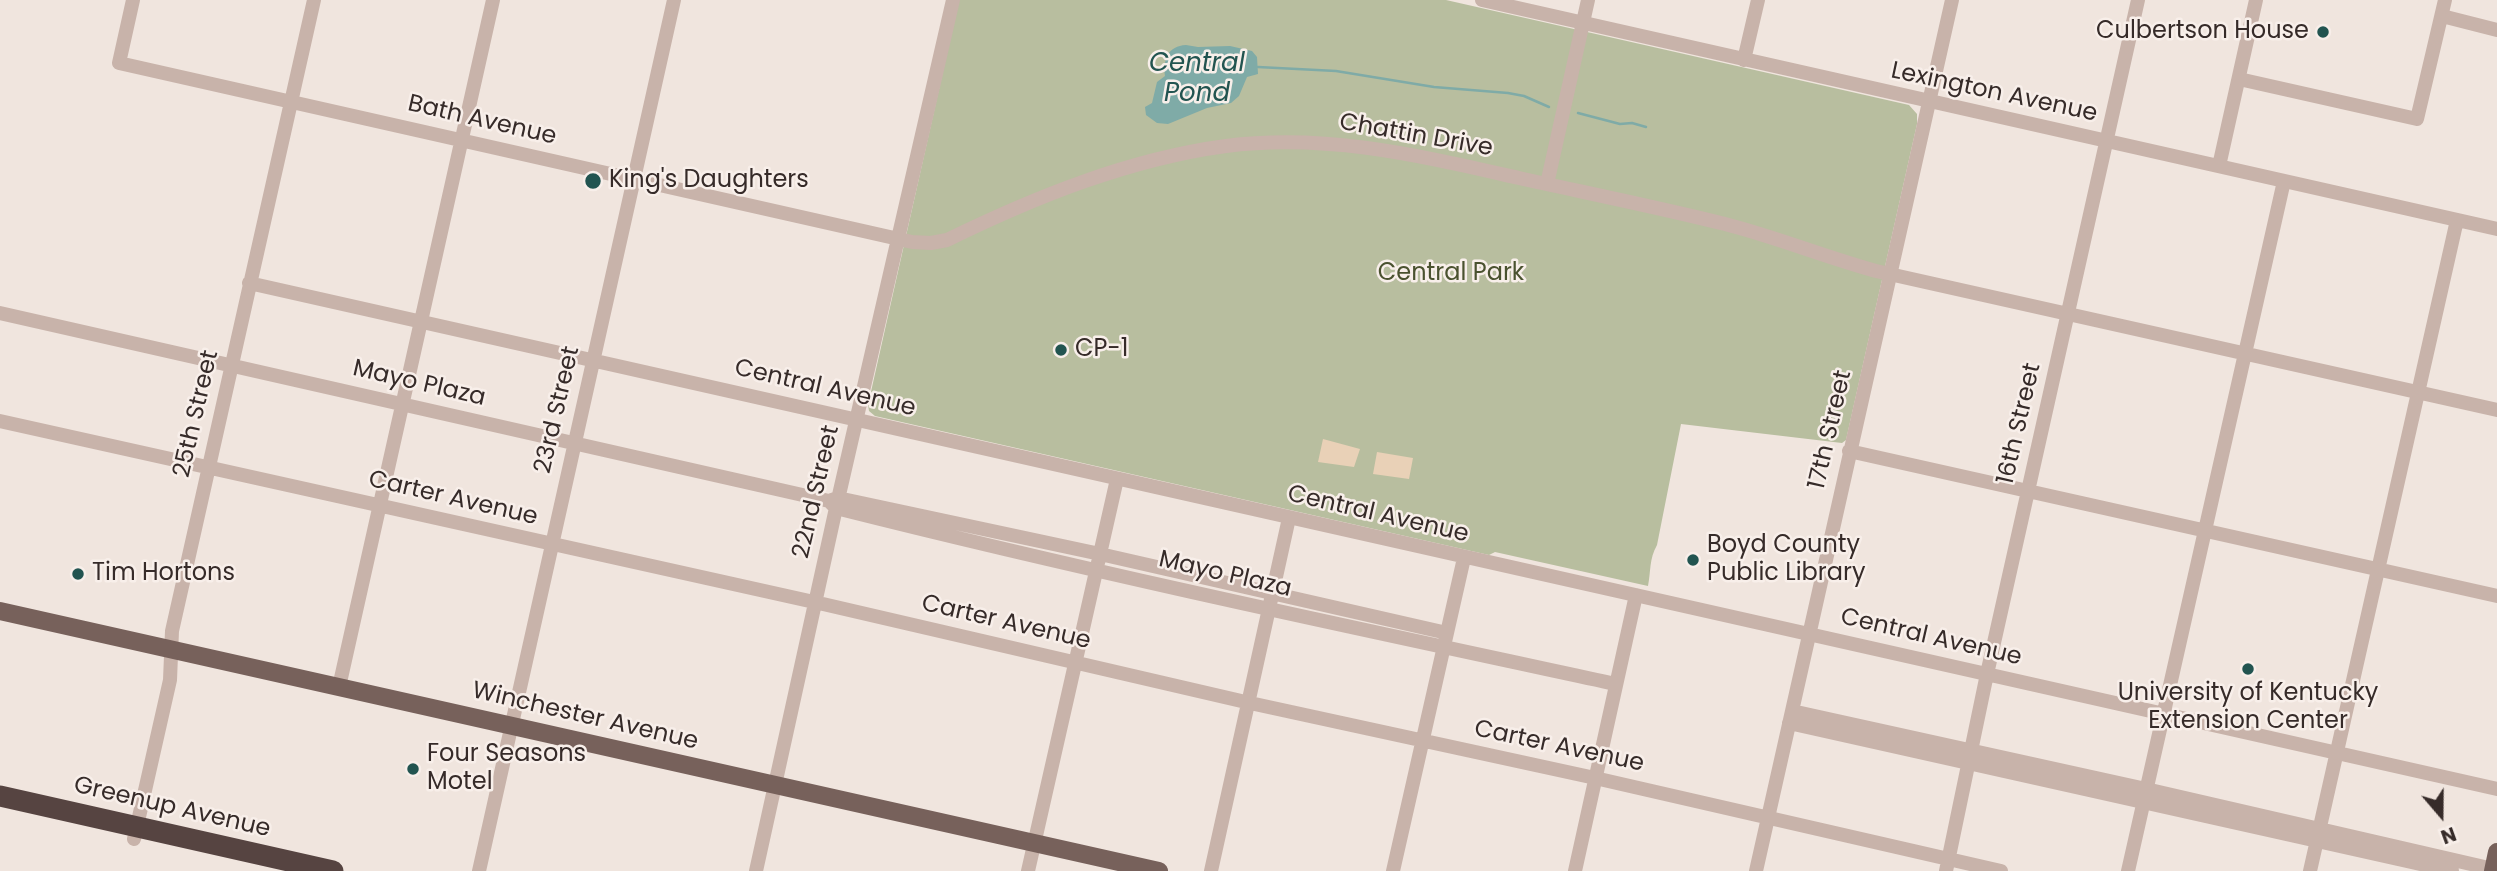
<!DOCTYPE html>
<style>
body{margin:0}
#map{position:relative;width:2497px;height:871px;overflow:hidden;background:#f0e5de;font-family:Poppins,sans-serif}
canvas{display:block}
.north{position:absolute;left:2406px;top:780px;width:70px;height:70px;-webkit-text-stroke:5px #f8efea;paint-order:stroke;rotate:160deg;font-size:19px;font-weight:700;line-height:28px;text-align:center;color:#362b29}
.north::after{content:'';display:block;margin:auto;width:24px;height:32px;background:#362b29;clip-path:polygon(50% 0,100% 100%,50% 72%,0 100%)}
</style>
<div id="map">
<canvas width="2497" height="871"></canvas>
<div class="north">N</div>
</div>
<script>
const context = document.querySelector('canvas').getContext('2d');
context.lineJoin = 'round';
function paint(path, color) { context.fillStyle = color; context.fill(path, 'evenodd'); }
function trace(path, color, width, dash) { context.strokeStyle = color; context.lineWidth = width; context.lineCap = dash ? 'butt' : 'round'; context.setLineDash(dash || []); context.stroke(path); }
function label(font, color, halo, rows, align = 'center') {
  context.font = font + ' Poppins,sans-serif'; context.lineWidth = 5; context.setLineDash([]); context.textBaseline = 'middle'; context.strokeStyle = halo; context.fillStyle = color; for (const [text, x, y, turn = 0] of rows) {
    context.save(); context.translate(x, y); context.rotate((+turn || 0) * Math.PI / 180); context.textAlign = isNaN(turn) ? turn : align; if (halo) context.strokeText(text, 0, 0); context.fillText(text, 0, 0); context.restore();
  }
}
paint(new Path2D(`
 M959,0H1446L1909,105L1917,114V124L1846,440L1842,443L1681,424L1657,545C1649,559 1651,571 1648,586L1495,552L1489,555L875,416L869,411L868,405Z`), '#b8be9f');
paint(new Path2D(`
 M1323,439L1360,449L1354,467L1318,462Z
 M1377,452L1413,458L1409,479L1373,474Z`), '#e9d1b7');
paint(new Path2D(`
 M1186,45L1198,47L1230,46L1252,51L1257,57L1258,74L1247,77L1239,96L1231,103L1207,108L1168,124L1157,123L1146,115L1145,107L1152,103L1157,82L1165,76C1163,59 1168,46 1186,45Z`), '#7faba7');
trace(new Path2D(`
 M1258,67L1336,71L1434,87L1508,93L1524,96L1549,107
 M1578,113L1620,124L1632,123L1646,127`), '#7faba7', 2.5);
trace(new Path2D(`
 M133,0L119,63L912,242L931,243L947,240C1035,197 1129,159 1226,146C1327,133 1421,156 1519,178C1587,193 1657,207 1725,224C1776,237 1825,257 1876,271L2497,410
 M1482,0L2497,229
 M2442,16L2497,30
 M1744,60L1758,0
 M2239,79L2417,119L2445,0
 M2219,166L2256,0
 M1547,184L1588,0
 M249,283L2497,789
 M0,313L829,501L838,498L1100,554L1447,633
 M0,421L823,604L1250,703L1595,778L2001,871
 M1849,451L2497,596
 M830,502L836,508C1094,573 1355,628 1616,684
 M339,687L493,0
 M1792,711L2146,789L2497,870
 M1789,723L2452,871
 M134,839L170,680L172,631L314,0
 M479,871L674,0
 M756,871L836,508L953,0
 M1028,871L1117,479
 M1211,871L1289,518
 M1393,871L1464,558
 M1575,871L1636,595
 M1756,871L1952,0
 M1946,871L1987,674L2138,0
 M2128,871L2284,181
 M2310,871L2457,220`), '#c8b3aa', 14);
trace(new Path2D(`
 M0,611L1159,871
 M2493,871L2497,852`), '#77615b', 18);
trace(new Path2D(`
 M0,796L333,871`), '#564441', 21);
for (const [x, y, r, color] of [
 [2323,32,7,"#225450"],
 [593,181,9,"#225450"],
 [1061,350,7,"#225450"],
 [1693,560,7,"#225450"],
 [78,574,7,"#225450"],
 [2248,669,7,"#225450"],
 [413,769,7,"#225450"]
]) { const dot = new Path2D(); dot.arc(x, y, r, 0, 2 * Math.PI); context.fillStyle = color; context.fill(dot); trace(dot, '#f8efea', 2.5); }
label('24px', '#362b29', '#f8efea', [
 ["Culbertson House",2309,32,"right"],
 ["King's Daughters",609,181],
 ["CP-1",1075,350],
 ["Boyd County",1707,546],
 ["Public Library",1707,574],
 ["Tim Hortons",92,574],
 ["University of Kentucky",2248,694,"center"],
 ["Extension Center",2248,722,"center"],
 ["Four Seasons",427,755],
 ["Motel",427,783]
], 'left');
label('24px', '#362b29', '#f8efea', [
 ["Lexington Avenue",1994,93,12],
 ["Bath Avenue",482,121,13],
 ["Chattin Drive",1416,136,10],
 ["Mayo Plaza",419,384,13],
 ["Central Avenue",825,389,13],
 ["23rd Street",558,410,-77],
 ["25th Street",197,414,-77],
 ["16th Street",2020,424,-77],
 ["17th Street",1831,430,-77],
 ["22nd Street",817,492,-77],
 ["Carter Avenue",453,499,13],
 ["Central Avenue",1378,515,13],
 ["Mayo Plaza",1225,575,13],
 ["Carter Avenue",1006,623,13],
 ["Central Avenue",1931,638,13],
 ["Winchester Avenue",585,717,13],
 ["Carter Avenue",1559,747,12],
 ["Greenup Avenue",172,808,13]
]);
label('24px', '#4a522f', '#f8efea', [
 ["Central Park",1451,274]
]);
label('italic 26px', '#225450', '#f8efea', [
 ["Central",1197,64],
 ["Pond",1197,94]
]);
</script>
